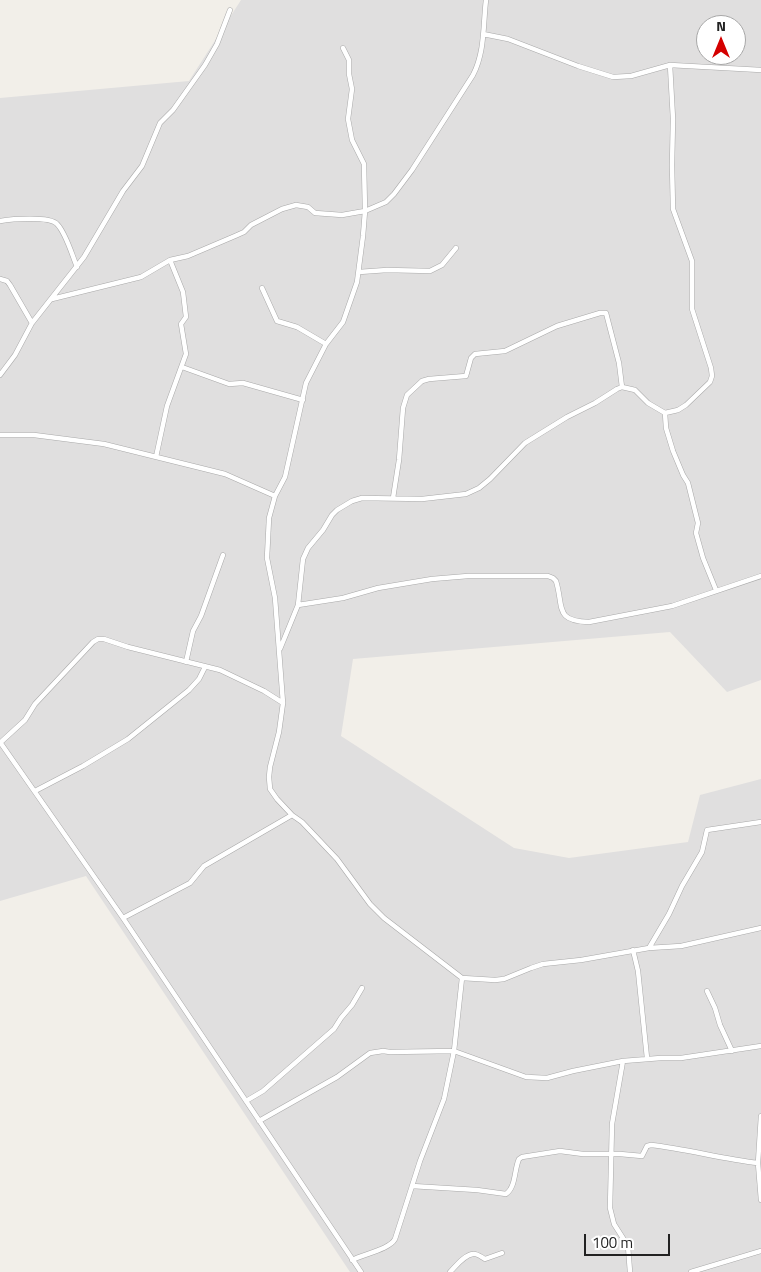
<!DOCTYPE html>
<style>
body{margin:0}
#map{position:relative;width:761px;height:1272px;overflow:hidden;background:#f2efe9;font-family:"Titillium Web",sans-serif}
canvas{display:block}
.north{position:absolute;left:696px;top:15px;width:50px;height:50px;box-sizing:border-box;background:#fff;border:1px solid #a7a7a7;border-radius:50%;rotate:0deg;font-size:14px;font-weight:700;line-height:20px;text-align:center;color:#222}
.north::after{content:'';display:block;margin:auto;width:18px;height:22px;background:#d40000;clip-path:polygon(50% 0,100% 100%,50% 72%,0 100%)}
.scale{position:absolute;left:584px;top:1234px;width:86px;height:22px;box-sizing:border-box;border:2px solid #222;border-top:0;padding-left:6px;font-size:15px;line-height:18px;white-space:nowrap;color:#222;-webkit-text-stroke:4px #fff;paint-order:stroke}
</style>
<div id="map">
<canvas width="761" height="1272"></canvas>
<div class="north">N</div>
<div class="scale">100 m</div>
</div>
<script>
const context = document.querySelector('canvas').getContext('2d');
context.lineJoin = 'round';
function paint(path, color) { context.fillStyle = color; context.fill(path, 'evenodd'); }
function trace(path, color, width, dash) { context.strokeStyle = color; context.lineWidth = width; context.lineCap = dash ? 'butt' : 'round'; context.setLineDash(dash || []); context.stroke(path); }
paint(new Path2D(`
 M241,0H761V680L727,692L670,632L353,659L341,736L514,848L569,858L688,842L700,795L761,779V1272H350L86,876L0,901V98L189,81ZM706,25H736V55H706Z`), '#e0dfdf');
const minor = new Path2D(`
 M483,34L508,39L578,66L613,77L631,76L670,65L761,70
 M343,48L349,60V74L352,89L348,119L352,140L364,164L365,211L363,236L357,282L343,322L326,344L306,383L285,477L275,496L269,518L267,558L275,598L283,703L279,732L270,767L269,777L270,789L277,799L292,815L302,822L337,859L370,904L384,918L462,978L495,980L504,979L531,968L543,964L581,960L649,948L681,946L761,928
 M0,221C11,219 50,216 57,224C66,233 72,255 77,267
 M359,272L387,270L430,271L442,265L456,248
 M0,279L7,281L10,285L32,323
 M262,288L277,321L297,327L326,344
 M52,299L141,277L170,260L188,256L235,236L244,232L251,225L282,209L296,205L308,207L315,213L342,215L365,211L386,202L394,194L412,170L473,75C485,52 483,25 486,0
 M182,367L229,384L243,383L303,400
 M0,375L15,355L32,323L84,257L123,191L142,166L160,123L173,110L205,65L217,44L230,10
 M665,413L666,428L673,451L683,475L688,483L698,523L696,533L703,558L716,590
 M0,435H34L104,444L225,474L275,496
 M156,457L167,406L186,354L181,324L186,317L183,292L170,260
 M393,498L399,460L403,408L407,395L422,381L429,379L466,376L471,358L475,354L505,351L557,326L600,313H606L619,363L622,387
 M298,605L343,598L378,588L432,579L468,576H548L553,578L556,581C564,607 554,621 589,622L672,606L761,576
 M280,649L298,605L303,559L308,548L323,530L332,515L337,510L352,501L362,498L422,499L466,494L479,488L490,479L525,443L567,417L595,403L617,389L622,387L635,390L648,403L665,413L678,410L686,405L710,382L712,376L711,368L692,309V261L673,209L672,165L673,119L670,65
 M186,662L193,631L201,616L223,555
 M0,742L123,918L361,1272
 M1,742L25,720L35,704L93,642L98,639H104L128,647L220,670L264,691L283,703
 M35,791L83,766L128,739L189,690L199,679L205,667
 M123,918L190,883L204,866L292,815
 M649,948L669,914L682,886L702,852L707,830L761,822
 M633,950L638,971L647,1058
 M707,991L715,1008L720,1025L732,1051
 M623,1061L612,1124L610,1208L614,1224L628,1246L630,1272
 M246,1101L263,1091L334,1029L341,1018L352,1005L362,988
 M761,1116L758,1163L761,1200
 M259,1121L337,1077L370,1053L383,1051L390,1052L454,1051L526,1077L547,1078L573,1071L623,1061L661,1058H681L761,1046
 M412,1186L477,1190L506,1194C516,1187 514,1170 519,1159L522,1157L560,1151L583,1154H620L642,1156L647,1146L651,1145C687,1149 722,1159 758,1163
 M352,1260C364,1254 390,1249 395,1239L420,1161L444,1099L454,1051L462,978
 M450,1272C456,1266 464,1255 473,1254C477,1253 481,1257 485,1259L502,1253
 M691,1272L761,1251`);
trace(minor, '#a9a9a9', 5.5);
trace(minor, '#fff', 4.5);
</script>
